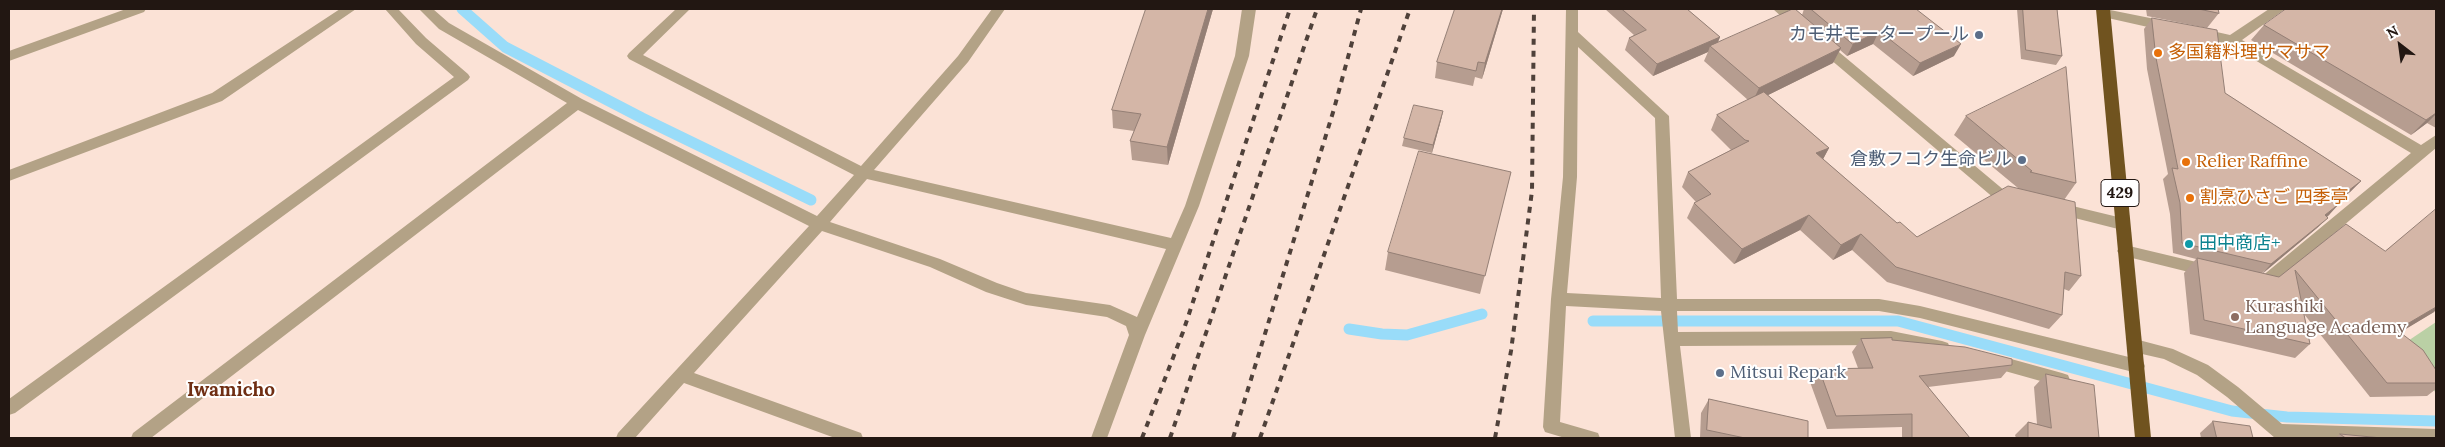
<!DOCTYPE html>
<meta charset="utf-8">
<style>
body{margin:0}
#map{position:relative;width:2445px;height:447px;overflow:hidden;background:#fbe2d6;font-family:Lora,serif}
canvas{display:block}
.frame{position:absolute;inset:0;border:10px solid #221712;pointer-events:none}
.north{position:absolute;left:2375px;top:20px;width:50px;height:50px;-webkit-text-stroke:4px #fff;paint-order:stroke;rotate:330deg;font-size:14px;font-weight:700;line-height:20px;text-align:center;color:#221712}
.north::after{content:'';display:block;margin:auto;width:18px;height:22px;background:#221712;clip-path:polygon(50% 0,100% 100%,50% 72%,0 100%)}
</style>
<div id="map">
<canvas width="2445" height="447"></canvas>
<div class="frame"></div>
<div class="north">N</div>
</div>
<script>
const context = document.querySelector('canvas').getContext('2d');
context.lineJoin = 'round';
function paint(path, color) { context.fillStyle = color; context.fill(path, 'evenodd'); }
function trace(path, color, width, dash) { context.strokeStyle = color; context.lineWidth = width; context.lineCap = dash ? 'butt' : 'round'; context.setLineDash(dash || []); context.stroke(path); }
function label(font, color, halo, rows, align = 'center') {
  context.font = font + ' Lora,"Noto Sans JP",serif'; context.lineWidth = 4; context.setLineDash([]); context.textBaseline = 'middle'; context.strokeStyle = halo; context.fillStyle = color; for (const [text, x, y, turn = 0] of rows) {
    context.save(); context.translate(x, y); context.rotate((+turn || 0) * Math.PI / 180); context.textAlign = isNaN(turn) ? turn : align; if (halo) context.strokeText(text, 0, 0); context.fillText(text, 0, 0); context.restore();
  }
}
paint(new Path2D(`
 M2436,322V393L2399,347Z`), '#bad0a5');
trace(new Path2D(`
 M462,9L505,47L642,118L811,200
 M1593,321H1898L2232,411L2287,417L2436,421
 M1349,329L1382,334L1407,335L1482,314`), '#99dcf9', 11);
paint(new Path2D(`
 M126,9H146L144,12L9,61V51Z
 M340,9H356L222,101L9,181V170L212,93Z
 M385,9H398L426,38L468,74L470,77L468,80L15,413L9,415V399L454,77L416,44Z
 M419,9H433L449,23L582,99L817,216L854,175L629,59L627,56L629,53L676,9H690L643,55L861,166L958,56L992,9H1005L968,62L874,170L1171,238L1185,206L1235,56L1242,9H1256L1249,56L1199,206L1145,335L1107,438H1091L1129,335L1126,326L1107,317L1026,305L986,292L930,267L822,231L694,373L861,433L863,438H835L684,383L635,438H616L618,433L809,226L578,110L151,438H131L133,433L567,103L439,29ZM867,179L1166,249L1137,317L1110,305L1026,293L997,283L940,259L830,222Z
 M1566,9H1578V32L1669,116L1677,299H1879L1920,306L2137,359L2143,361L2145,366L2143,371L2137,373L1920,318L1879,311H1677L1678,332L1891,331L1942,341L1948,343L1950,348L1948,353L1942,355L1891,345L1680,346L1691,438H1675L1661,311L1566,306L1560,422L1598,433L1600,438H1565L1545,432L1543,427L1551,299L1563,177ZM1578,47L1655,118L1661,298L1567,293L1577,177Z
 M1773,9H1787L1806,25L1804,28H1794Z
 M2105,9L2170,22L2177,27L2170,32L2099,16L2097,13L2099,10Z
 M2269,9H2285L2242,40L2421,145L2436,135V148L2269,288L2264,290L2251,286L2248,282L2251,278L2261,277L2411,153L2228,44L2194,36L2192,33L2199,28L2230,35Z
 M1822,40L1827,42L2005,191L2021,195L2023,199L2021,203L2016,205L1995,199L1817,48L1815,45Z
 M2056,202L2122,218L2127,220L2130,224L2127,228L2122,230L2051,212L2049,208L2051,204Z
 M2125,245L2209,265L2214,267L2217,271L2214,275L2209,277L2120,255L2117,251L2120,247Z
 M2135,339L2173,349L2208,365L2238,387L2282,424L2436,429V438H2275L2227,397L2197,375L2164,359L2129,351L2127,346L2129,341Z
 M1993,354L2062,373L2068,375L2070,380L2068,385L2062,387L1987,366L1985,361L1987,356Z`), '#b3a286');
paint(new Path2D(`
 M2096,9H2110L2151,438H2135Z`), '#70531f');
trace(new Path2D(`
 M1142,438L1183,332L1290,9
 M1170,438L1317,9
 M1233,438L1334,109L1361,9
 M1260,438L1410,9
 M1495,438L1511,351L1532,191L1534,9`), '#4f413a', 4, [6, 6]);
paint(new Path2D(`
 M1146,9H1213L1168,165L1132,160L1130,141L1134,131L1113,128L1112,110Z
 M1455,9H1503L1482,79L1475,77L1473,86L1435,78L1437,62Z
 M1605,9H1687L1720,37L1718,42L1802,15L1804,9H1916L1954,56L1913,76L1873,44L1847,56L1840,50L1833,63L1768,95L1829,148L1823,159L1897,223L1917,237L2018,188L1954,135L1966,116L2076,183L2064,200L2081,276L2069,291L2064,289L2062,315L2049,329L1887,282L1852,250L1833,260L1800,230L1734,264L1687,218L1694,203L1696,202L1682,187L1688,172L1731,150L1711,130L1717,115L1748,100L1704,61L1708,52L1653,76L1625,50L1629,38L1634,35Z
 M2017,9H2057L2062,56L2056,65L2021,59Z
 M2146,9H2218L2219,13L2207,28L2147,16Z
 M2436,9V128L2427,123L2411,135L2251,40L2264,25Z
 M2152,18L2225,93L2361,181L2350,192L2337,202L2329,215L2317,228L2262,273L2279,277L2346,224L2434,312L2400,332L2436,370V389L2427,396L2370,397L2304,314L2310,344L2295,358L2190,334L2184,273L2196,259L2173,253L2170,214L2163,179L2168,174L2147,69L2144,29Z
 M1443,111L1441,120L1432,153L1402,146L1404,138Z
 M1511,172L1480,294L1385,270L1388,252Z
 M1861,339L1892,340L2012,365L2001,378L1928,387L1970,438H1902V427L1827,429L1810,382L1819,369L1858,368L1852,352Z
 M2046,374L2099,438H2016L2015,435L2028,422L2037,424L2034,387Z
 M1709,399L1808,438H1700L1701,413Z
 M2213,421L2253,438H2201L2200,433Z
 M2340,434L2382,438H2335Z`), '#b69d90');
paint(new Path2D(`
 M1208,9H1213L1168,165L1167,147Z
 M1502,9H1503L1482,79L1485,63Z
 M1879,31L1873,44L1847,56L1853,44Z
 M1720,37L1715,49L1710,46L1708,52L1653,76L1657,64Z
 M1961,44L1954,56L1913,76L1920,63Z
 M1841,48L1833,63L1752,103L1759,88Z
 M1443,111L1441,120L1432,153L1433,145Z
 M2436,113V114L2427,123L2411,135L2426,120Z
 M1829,148L1821,163L1816,153Z
 M2361,181L2350,192L2324,212L2335,201Z
 M2339,204L2329,215L2314,226L2325,215Z
 M1809,215L1800,230L1734,264L1742,249Z
 M2328,218L2317,228L2261,275L2271,264Z
 M1861,234L1852,250L1833,260L1841,245Z
 M2436,307V310L2434,312L2381,344L2397,330Z`), '#947f75');
const building = new Path2D(`
 M1146,9H1208L1167,147L1130,141L1141,114L1112,110Z
 M1455,9H1502L1485,63L1478,62L1476,71L1437,62Z
 M1622,9H1687L1720,37L1657,64L1629,38L1646,30Z
 M1793,9H1795L1841,48L1759,88L1710,46Z
 M1811,9H1916L1961,44L1920,63L1879,31L1853,44Z
 M2023,9H2057L2062,56L2026,50Z
 M2199,9H2218L2219,13Z
 M2286,9H2436V113L2426,120L2264,25Z
 M2152,18L2217,30L2225,93L2361,181L2335,201L2339,204L2325,215L2328,218L2271,264L2182,243L2180,203L2172,168L2178,169L2156,58Z
 M2066,67L2076,183L2030,172L2032,171L1966,116Z
 M1764,92L1829,148L1816,153L1897,223L1900,222L1917,237L2008,186L2075,202L2081,276L2065,272L2062,315L1896,267L1861,234L1841,245L1809,215L1742,249L1694,203L1711,194L1688,172L1749,141L1745,140L1717,115Z
 M1414,105L1443,111L1433,145L1404,138Z
 M1419,151L1511,172L1485,276L1388,252Z
 M2436,209V307L2397,330L2423,350L2436,370V383H2387L2295,270L2310,344L2204,320L2197,258L2279,277L2346,224L2385,251Z
 M1892,338V340L1965,347L2012,359V365L1919,376L1970,438H1912V414L1836,416L1819,369L1873,368L1861,339Z
 M2046,374L2094,385L2099,438H2028V422L2051,428Z
 M1709,399L1808,421V438H1745L1707,430Z
 M2213,421L2250,426L2253,438H2217Z
 M2340,434L2382,438H2346Z`);
paint(building, '#d4b6a7');
trace(building, '#947f75', 1);
for (const [x, y, r, color] of [
 [1979,35,5,"#5c6f8a"],
 [2158,53,5,"#e8710a"],
 [2022,160,5,"#5c6f8a"],
 [2186,162,5,"#e8710a"],
 [2190,198,5,"#e8710a"],
 [2189,244,5,"#0f9aa8"],
 [2235,317,5,"#8d6e63"],
 [1720,373,5,"#5c6f8a"]
]) { const dot = new Path2D(); dot.arc(x, y, r, 0, 2 * Math.PI); context.fillStyle = color; context.fill(dot); trace(dot, '#fff', 2); }
for (const [x, y, w] of [
 [2120,193,38]
]) { const box = new Path2D(); box.roundRect(x - w / 2, y - 13.5, w, 27, 4); context.fillStyle = '#fff'; context.fill(box); trace(box, '#221712', 1); }
label('bold 16px', '#221712', null, [
 ["429",2120,193]
]);
label('18px', '#4e5e75', '#fff', [
 ["カモ井モータープール",1969,35],
 ["倉敷フコク生命ビル",2012,160],
 ["Mitsui Repark",1730,373,"left"]
], 'right');
label('18px', '#c56008', '#fff', [
 ["多国籍料理サマサマ",2168,53],
 ["Relier Raffine",2196,162],
 ["割烹ひさご 四季亭",2200,198]
], 'left');
label('18px', '#0d838f', '#fff', [
 ["田中商店+",2199,244]
], 'left');
label('18px', '#785e54', '#fff', [
 ["Kurashiki",2245,307],
 ["Language Academy",2245,328]
], 'left');
label('bold 19px', '#6f2e13', '#fff', [
 ["Iwamicho",231,391]
]);
</script>
